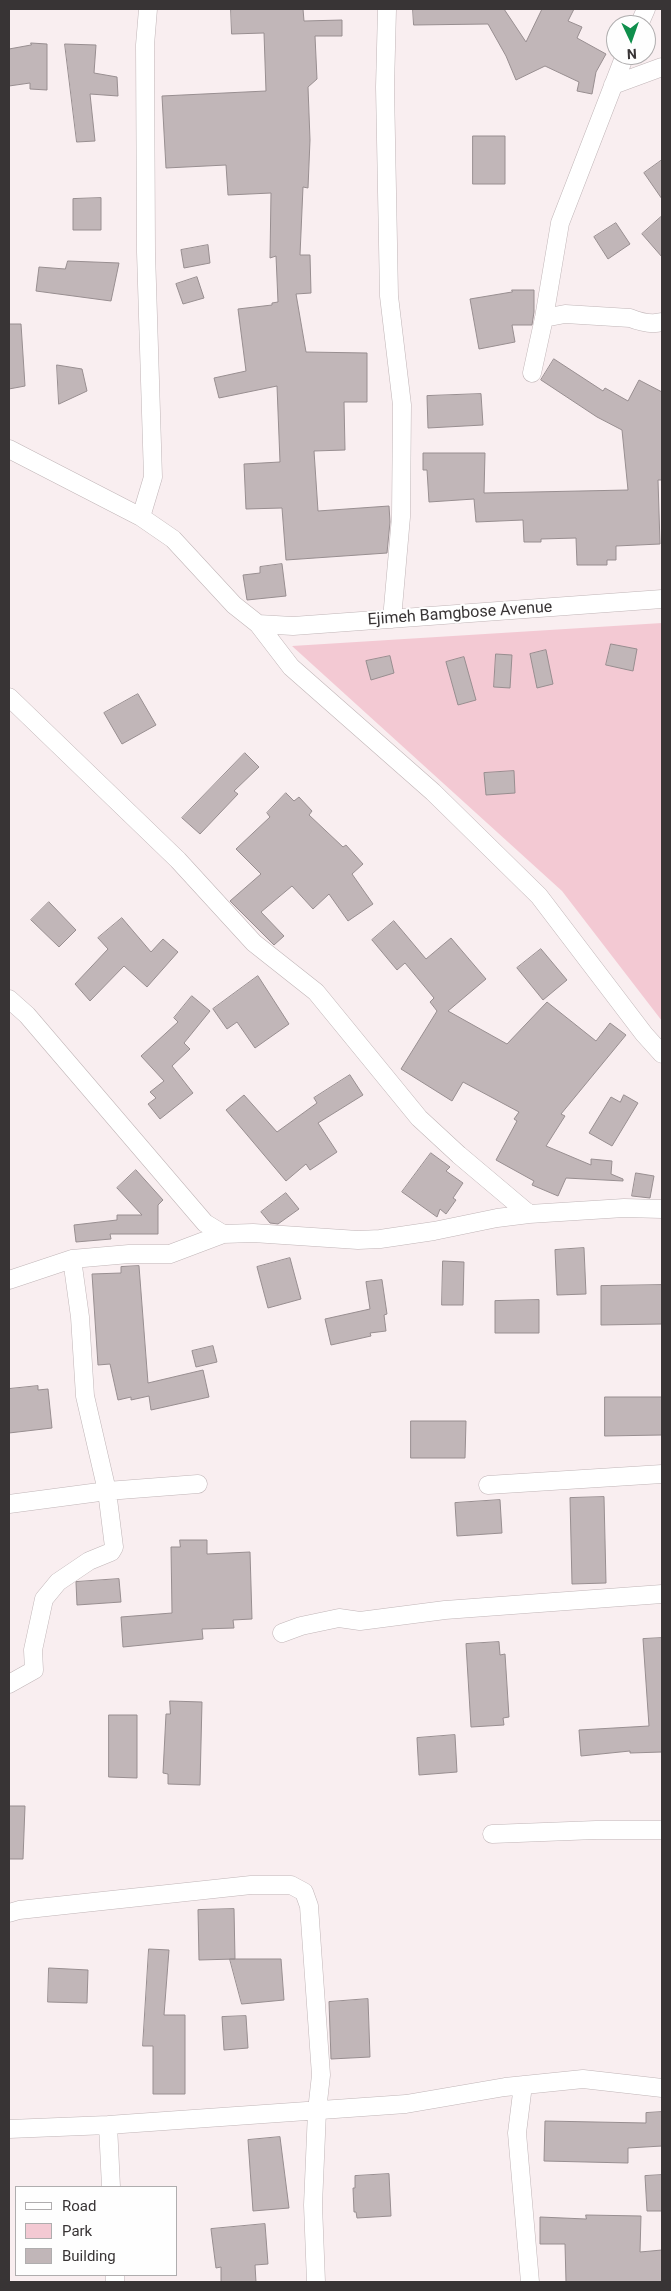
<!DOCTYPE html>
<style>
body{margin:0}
#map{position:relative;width:671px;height:2291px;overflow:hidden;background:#f9eef0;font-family:Roboto,sans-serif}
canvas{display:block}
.frame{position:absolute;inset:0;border:10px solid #383435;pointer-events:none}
.legend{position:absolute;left:15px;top:2186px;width:162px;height:90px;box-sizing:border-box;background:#fefefe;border:1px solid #afadae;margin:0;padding:6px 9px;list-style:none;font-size:15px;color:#383435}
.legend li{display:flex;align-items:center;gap:10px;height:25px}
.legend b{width:25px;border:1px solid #afadae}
.north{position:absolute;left:606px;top:15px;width:50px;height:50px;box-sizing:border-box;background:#fefefe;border:1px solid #afadae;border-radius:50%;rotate:177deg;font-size:14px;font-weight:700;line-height:20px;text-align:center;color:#383435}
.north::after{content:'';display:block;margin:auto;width:18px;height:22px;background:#0f8f4c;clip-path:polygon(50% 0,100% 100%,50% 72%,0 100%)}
</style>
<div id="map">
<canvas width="671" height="2291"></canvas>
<div class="frame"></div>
<ul class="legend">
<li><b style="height:6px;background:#fff"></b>Road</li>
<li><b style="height:14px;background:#f3c9d3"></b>Park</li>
<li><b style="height:14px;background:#c1b6b8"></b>Building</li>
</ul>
<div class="north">N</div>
</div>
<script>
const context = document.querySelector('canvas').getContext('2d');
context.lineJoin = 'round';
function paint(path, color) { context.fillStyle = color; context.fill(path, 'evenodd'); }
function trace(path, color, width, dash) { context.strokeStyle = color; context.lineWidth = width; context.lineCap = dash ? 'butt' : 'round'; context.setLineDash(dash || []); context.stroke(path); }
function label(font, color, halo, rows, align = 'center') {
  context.font = font + ' Roboto,sans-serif'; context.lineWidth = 4; context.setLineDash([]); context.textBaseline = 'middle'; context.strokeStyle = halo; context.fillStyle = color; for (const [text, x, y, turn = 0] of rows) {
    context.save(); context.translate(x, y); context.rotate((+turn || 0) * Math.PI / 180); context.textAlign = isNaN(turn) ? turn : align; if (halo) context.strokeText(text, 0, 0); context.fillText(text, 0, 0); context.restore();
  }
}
paint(new Path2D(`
 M662,623V1021L562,891L292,646Z`), '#f3c9d3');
const building = new Path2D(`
 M231,9H303L304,21L342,20V36H315L317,79L308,87L310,140L308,188L303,187L300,255H310L311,293L296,294L306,352L367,353V402H344L345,450L314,451L318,511L389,506L390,522L387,553L286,560L282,508L246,509L244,464L280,462L277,386L219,398L214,378L246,371L238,309L272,305V303L278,302L276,256L270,258L271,193L228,195L226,165L166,168L162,96L266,91L264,33L232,34Z
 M413,9H504L526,42L542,9H574L568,21L582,27L577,38L606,54L596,72L592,94L577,91L579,82L545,66L516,80L506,56L488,24L414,25Z
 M31,43L47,44V90L30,89V83L9,86V49L31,45Z
 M65,44L96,45L94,73L117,77L118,96L90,94L95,141L77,142Z
 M473,136H505V184H473Z
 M662,160V199L644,173Z
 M101,198V230H73V199Z
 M662,216V257L642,234Z
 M616,223L630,244L608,259L594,237Z
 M208,245L210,263L184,268L181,250Z
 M68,261L119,263L111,301L36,291L39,267L65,269Z
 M197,277L204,298L183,304L176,284Z
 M512,290H534V312L532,325H512L515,342L479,349L470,299L512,292Z
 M9,324H21L25,386L9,389Z
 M554,359L603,391L605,388L628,401L639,380L662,392V480H658L660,544L616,546V560H607V565H577L576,538L541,539V542H524L523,520L476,522L474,499L429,502L427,470H423V453H485L484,493L628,490L622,430L597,417L541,380Z
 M57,365L82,369L87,391L59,404Z
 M481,394L483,425L428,428L427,396Z
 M282,564L286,596L247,600L243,575L260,573V567Z
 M611,644L637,649L633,671L606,665Z
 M546,650L553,684L537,688L530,654Z
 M496,654L512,655L510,688L494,687Z
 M390,656L394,673L371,680L366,661Z
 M464,657L476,700L458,705L446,662Z
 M138,694L156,725L122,744L104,713Z
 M245,753L259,767L234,791L238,794L200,834L182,818Z
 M514,771L515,793L486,795L484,773Z
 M286,793L294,801L299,797L312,811L309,815L343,847L346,845L363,864L352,874L373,904L348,921L329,894L313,909L292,886L261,912L284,936L274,945L230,901L261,874L236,849L270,817L267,813Z
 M49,902L76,930L59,947L31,920Z
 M122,918L151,952L163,939L178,952L147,987L124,966L90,1001L75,984L108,949L98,938Z
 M394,921L426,959L451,938L486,979L448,1011L507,1044L547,1002L596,1041L610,1023L626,1035L561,1114L565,1116L546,1146L591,1165V1159L612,1161L611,1174L623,1179V1181L566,1178L558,1196L532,1185L534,1181L496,1160L517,1121L514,1119L519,1112L463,1082L452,1101L401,1069L437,1011L430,1002L434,998L405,963L397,970L372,940Z
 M541,949L567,980L543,1000L517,968Z
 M258,976L289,1024L255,1048L237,1022L227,1029L213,1009Z
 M192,996L210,1011L184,1043L190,1049L172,1066L193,1093L160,1119L148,1104L156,1098L150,1092L164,1081L141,1056L178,1022L174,1018Z
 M350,1075L363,1095L318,1123L337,1152L310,1170L306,1164L286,1181L226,1110L244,1095L277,1132L317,1103L314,1098Z
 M624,1095L638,1103L612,1146L589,1133L611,1097L620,1102Z
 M431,1153L450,1167L446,1171L463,1183L453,1198L456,1200L446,1214L440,1209L437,1217L402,1192Z
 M136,1170L163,1200L158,1205V1234H110L111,1239L76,1242L74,1225L117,1220V1215H142L117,1188Z
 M636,1173L654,1176L650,1198L632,1196Z
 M286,1193L299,1209L278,1224L270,1223L261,1212Z
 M584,1248L586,1294L557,1295L555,1250Z
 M290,1258L301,1299L268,1308L257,1267Z
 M443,1261L464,1262L463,1305H442Z
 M139,1266L148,1383L203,1370L209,1397L151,1410L149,1396L131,1400V1397L118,1400L110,1364L98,1365L92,1274L121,1273V1267Z
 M382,1280L387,1314L384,1315L386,1331L370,1333L371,1336L331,1345L325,1319L370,1309L366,1282Z
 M662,1285V1324L601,1325V1286Z
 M539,1300V1333H495V1301Z
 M213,1346L217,1362L196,1367L192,1351Z
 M38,1386V1390L48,1389L52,1428L9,1433V1389Z
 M605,1397H662V1435L605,1436Z
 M411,1421H466L465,1458H411Z
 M604,1497L606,1583L572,1584L570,1498Z
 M500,1500L502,1533L457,1536L455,1503Z
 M180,1540H207V1554L250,1552L252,1619L233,1620L234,1628L202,1629L203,1639L123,1647L121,1617L172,1613L171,1547H180Z
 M119,1579L121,1602L77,1605L76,1582Z
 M662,1638V1752L630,1753V1751L581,1756L579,1730L649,1726L643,1639Z
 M499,1642L500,1655L505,1654L509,1717L503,1718L504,1725L471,1727L466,1644Z
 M170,1701L202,1702L200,1785L168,1784V1774L163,1773L166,1714H170Z
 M109,1715H137V1778L109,1777Z
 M455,1735L457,1772L419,1775L417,1738Z
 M9,1806H25L23,1859H9Z
 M234,1909L235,1959L199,1960L198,1910Z
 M149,1949L169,1950L164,2015H185V2094H153V2046H143Z
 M230,1959H281L284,2000L242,2004Z
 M49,1968L88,1970L87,2003L48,2002Z
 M368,1999L370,2057L331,2059L329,2002Z
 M246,2016L248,2048L224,2050L222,2017Z
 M662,2112V2146L628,2148V2163L544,2161L545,2121L646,2123V2113Z
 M280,2137L289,2208L253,2211L248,2140Z
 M389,2174L391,2216L357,2218L356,2212H354L353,2188H355V2176Z
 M662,2175V2211H647L645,2176Z
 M586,2215L641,2216L640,2252L662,2250V2282H566L565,2244H540V2217L586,2219Z
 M265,2224L268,2264L255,2265L256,2282H221V2267L216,2268L211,2229Z`);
paint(building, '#c1b6b8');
trace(building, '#988e90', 1);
const street = new Path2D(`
 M387,9L385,87L389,296L402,405L401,517L392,619
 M639,25L646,9
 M613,85L662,67
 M544,318L565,314L630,318C640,322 651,325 662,322
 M532,373L544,318L560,223L625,55
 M9,449L141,517L173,539L234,605L258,624L291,667L433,792L539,896L644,1034L662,1054
 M141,517L153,477L146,252L145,45L148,9
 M258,624L293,626L662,599
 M9,697L178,860L254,943L316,992L419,1118L459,1155L529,1214
 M9,999L27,1015L205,1223L223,1234
 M9,1280L72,1259
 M488,1485L662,1474
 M9,1504L107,1491L198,1484
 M282,1633L301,1626L339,1618L360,1621L445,1610L662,1594
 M9,1684L34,1670L33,1650L44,1599L58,1582L89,1561L111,1552L114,1547L107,1491L85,1396L80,1317L72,1259L129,1254H170L223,1234L253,1233L358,1240L380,1239L434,1231L497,1218L529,1214L624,1208L662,1209
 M492,1834L596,1830H662
 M9,1913L19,1910L251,1885H291L304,1892L309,1906L321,2075L317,2111L313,2205L316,2282
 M523,2085L517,2133L530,2282
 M108,2125L111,2187
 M9,2129L108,2125L406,2104L505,2087L583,2079L662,2088
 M115,2275V2282`);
trace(street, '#c0b5b7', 19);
trace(street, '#fff', 18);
label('16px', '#383435', '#fefefe', [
 ["Ejimeh Bamgbose Avenue",460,614,-4]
]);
</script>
